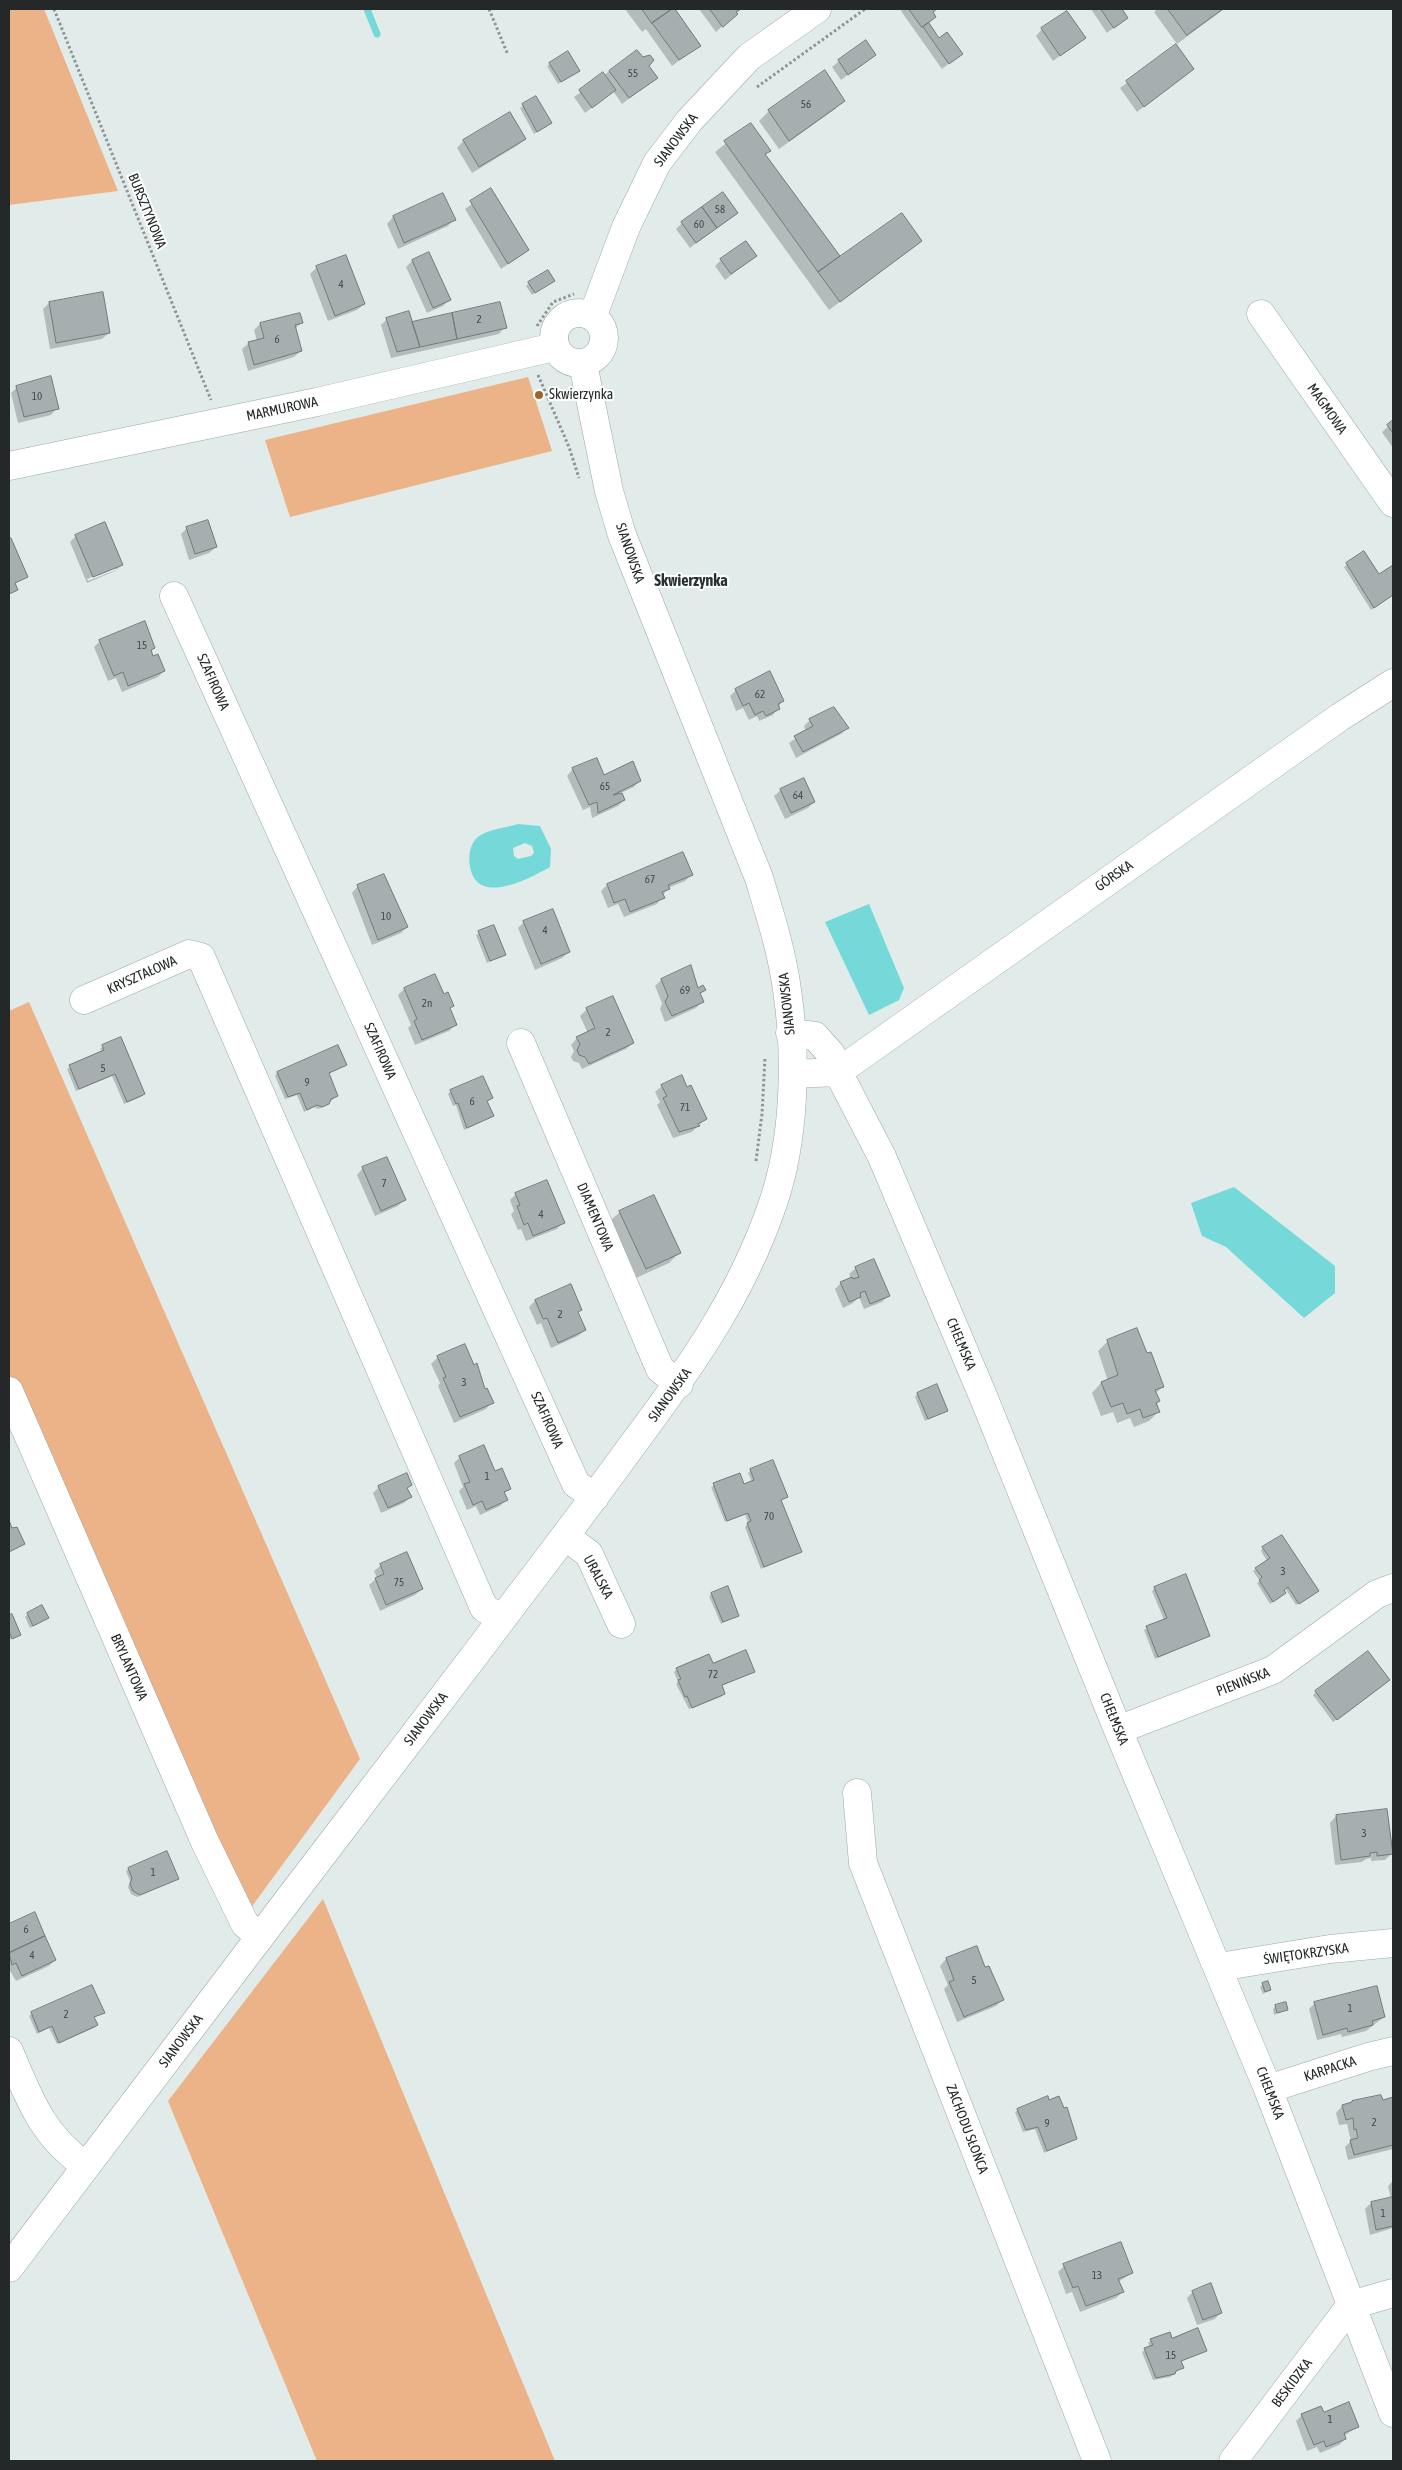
<!DOCTYPE html>
<meta charset="utf-8">
<style>
body{margin:0}
#map{position:relative;width:1402px;height:2470px;overflow:hidden;background:#e0ebea;font-family:"Asap Condensed",sans-serif}
canvas{display:block}
.frame{position:absolute;inset:0;border:10px solid #242828;pointer-events:none}
</style>
<div id="map">
<canvas width="1402" height="2470"></canvas>
<div class="frame"></div>
</div>
<script>
const context = document.querySelector('canvas').getContext('2d');
context.lineJoin = 'round';
function paint(path, color) { context.fillStyle = color; context.fill(path, 'evenodd'); }
function trace(path, color, width, dash) { context.strokeStyle = color; context.lineWidth = width; context.lineCap = dash ? 'butt' : 'round'; context.setLineDash(dash || []); context.stroke(path); }
function label(font, color, halo, rows, align = 'center') {
  context.font = font + ' "Asap Condensed",sans-serif'; context.lineWidth = 4; context.setLineDash([]); context.textBaseline = 'middle'; context.strokeStyle = halo; context.fillStyle = color; for (const [text, x, y, turn = 0] of rows) {
    context.save(); context.translate(x, y); context.rotate((+turn || 0) * Math.PI / 180); context.textAlign = isNaN(turn) ? turn : align; if (halo) context.strokeText(text, 0, 0); context.fillText(text, 0, 0); context.restore();
  }
}
paint(new Path2D(`
 M9,9H44L118,191L9,205Z
 M528,377L552,451L290,517L265,440Z
 M29,1002L360,1759L250,1909L9,1382V1011Z
 M323,1899L555,2461H317L168,2101Z`), '#ebb387');
paint(new Path2D(`
 M518,824L540,826L551,849L550,867C529,879 476,907 470,866C468,858 470,846 475,840C484,829 506,828 518,824ZM525,843L532,846L534,853L531,856L518,859L514,856L513,848Z
 M869,904L904,988L899,1000L869,1015L825,922Z
 M1234,1187L1335,1266V1293L1304,1318L1226,1247L1202,1236L1191,1203Z`), '#75d9da');
paint(new Path2D(`
 M625,9H673L699,45L672,66L646,29L642,32Z
 M699,9H741L716,32Z
 M903,9H936L932,13L935,17L928,24L939,40L961,54L942,69L901,11Z
 M1091,9H1120L1126,18L1107,33Z
 M1158,9H1224L1177,44L1154,12Z
 M1042,29L1084,38L1053,61L1036,36Z
 M1176,46L1193,69L1137,112L1120,88Z
 M637,51L642,58L647,55L652,60L648,66L656,78L622,104L613,91L585,113L574,97Z
 M874,55L841,80L832,67L839,61Z
 M550,64L576,73L558,84L547,66Z
 M824,72L843,100L834,110L779,149L759,121L769,111Z
 M535,98L550,123L534,134L520,108Z
 M510,114L524,139L518,145L472,173L457,148L463,141Z
 M750,124L769,150L764,155L840,258L920,241L910,250L829,310L715,152Z
 M491,190L528,250L501,269L465,209Z
 M443,195L454,219L448,226L398,249L387,224L393,217Z
 M736,213L690,248L676,229L682,223Z
 M429,254L449,300L443,306L427,313L406,267L412,261Z
 M755,256L725,280L715,266L721,260Z
 M317,267L364,304L357,310L328,321L310,274Z
 M553,281L532,295L526,286L529,283Z
 M102,293L109,333L102,339L50,349L43,309L49,303Z
 M299,314L301,323L295,329L301,351L294,357L248,371L242,349L249,343L257,341L254,330L260,324Z
 M387,319L411,323L505,327L499,334L391,358L381,325Z
 M17,387L57,408L51,415L18,423L11,393Z
 M1393,422V448L1382,432Z
 M187,528L216,547L209,553L189,560L181,534Z
 M76,536L121,565L115,571L87,583L70,542ZM116,567V570L88,581L87,579Z
 M11,540L26,577L14,584L17,589L9,594V541Z
 M1364,553L1378,576L1393,566V595L1371,610L1344,567Z
 M100,641L154,648L150,652L152,658L164,671L158,677L122,692L116,678L108,681L94,647Z
 M736,690L783,700L773,715L759,721L757,716L749,720L743,708L736,711L730,696Z
 M810,720L847,728L841,734L796,758L789,743L806,731L804,726Z
 M573,769L604,777L640,780L634,787L621,793L624,800L618,806L592,818L590,807L583,810L567,776Z
 M781,790L814,802L808,808L785,819L774,796Z
 M691,875L685,881L668,888L657,904L624,917L618,904L608,908L601,891L607,885Z
 M358,886L407,927L401,933L372,945L352,893Z
 M524,922L569,952L562,958L535,970L518,928Z
 M493,927L504,955L487,963L476,935Z
 M690,966L697,989L704,990L700,995L703,1001L696,1008L665,1022L660,1009L662,1003L655,986L661,980Z
 M404,989L443,995L452,1006L449,1009L456,1024L449,1031L415,1045L408,1028L411,1025L398,995Z
 M612,998L633,1043L626,1049L582,1069L579,1063L573,1061L571,1057L574,1051L571,1045L577,1038L588,1033L580,1016L587,1009Z
 M103,1046L144,1094L141,1097L124,1104L112,1076L76,1091L67,1069L102,1052L100,1049Z
 M346,1065L328,1074L337,1096L325,1106L318,1109L314,1107L304,1112L297,1095L285,1099L275,1076L277,1073Z
 M662,1086L687,1088L705,1119L692,1132L673,1138L657,1105L660,1102L655,1092Z
 M451,1091L491,1098L486,1102L493,1116L464,1130L456,1105L453,1106L448,1094Z
 M363,1168L404,1200L398,1206L375,1216L357,1175Z
 M516,1194L563,1222L557,1229L526,1241L521,1229L518,1230L511,1214L514,1211L510,1200Z
 M620,1212L679,1253L669,1263L636,1278L610,1221Z
 M856,1268L888,1296L882,1302L864,1309L859,1297L853,1303L843,1308L835,1289L841,1283L851,1278L849,1274Z
 M535,1301L581,1310L577,1313L585,1330L578,1336L551,1348L541,1323L537,1325L529,1307Z
 M1108,1341L1146,1355L1163,1386L1155,1394L1159,1411L1149,1421L1134,1427L1130,1418L1117,1423L1113,1412L1101,1416L1092,1393L1101,1383L1108,1381L1098,1351Z
 M438,1357L485,1390L492,1402L486,1409L454,1423L438,1386L440,1383L431,1364Z
 M917,1394L947,1410L925,1421L915,1397Z
 M460,1457L495,1473L509,1489L504,1494L506,1500L500,1506L480,1515L476,1506L467,1510L459,1491L463,1487L454,1463Z
 M751,1470L786,1497L780,1501L800,1552L761,1569L745,1527L748,1523L745,1514L725,1522L711,1487L739,1475L743,1485L752,1482L748,1473Z
 M411,1485L407,1489L410,1497L404,1503L381,1513L373,1493L379,1487Z
 M9,1523L24,1544L9,1552Z
 M1263,1548L1315,1593L1296,1605L1285,1588L1282,1596L1270,1604L1257,1583L1260,1581L1253,1571L1267,1561L1261,1551Z
 M381,1565L422,1589L415,1595L380,1611L369,1585L377,1578L374,1571Z
 M1155,1588L1209,1636L1155,1659L1144,1630L1164,1620L1152,1591Z
 M712,1594L738,1615L721,1624L709,1596Z
 M28,1614L47,1618L30,1628L25,1617Z
 M12,1615L20,1634L9,1640V1617Z
 M712,1664L754,1672L721,1686L724,1694L721,1697L689,1709L676,1684L678,1682L674,1672L677,1669Z
 M1386,1683L1333,1722L1313,1695L1316,1692Z
 M1336,1816L1391,1854L1385,1860L1371,1861V1858L1366,1859L1362,1862L1335,1865L1330,1823Z
 M129,1869L178,1878L137,1897L131,1894L128,1887L130,1881L126,1871Z
 M34,1914L55,1960L49,1966L16,1981L9,1969V1926Z
 M976,1947L984,1969L1002,2000L996,2006L957,2022L944,1989L948,1985L940,1966L946,1959Z
 M1263,1984L1270,1989L1263,1994L1260,1987Z
 M1315,2003L1384,2017L1366,2031L1342,2037L1341,2034L1317,2040L1309,2009Z
 M1276,2006L1286,2010L1274,2015L1273,2009Z
 M103,2012L93,2018L97,2025L94,2028L57,2044L49,2028L37,2034L29,2016L32,2013Z
 M1369,2098L1382,2101L1393,2098V2149L1348,2160L1345,2147L1351,2141L1349,2133L1347,2124L1339,2125L1336,2113L1342,2106Z
 M1048,2101L1064,2110L1067,2108L1075,2139L1044,2153L1035,2129L1023,2132L1015,2112L1018,2110Z
 M1393,2181V2228L1370,2235L1365,2209L1371,2203L1391,2199L1388,2186Z
 M1064,2266L1132,2273L1118,2282L1122,2292L1116,2298L1080,2312L1072,2292L1066,2294L1058,2272Z
 M1193,2292L1221,2312L1215,2319L1197,2325L1187,2298Z
 M1151,2340H1172L1205,2351L1180,2362L1182,2367L1170,2377L1153,2380L1142,2352L1150,2347L1148,2343Z
 M1323,2414L1357,2427L1344,2436L1345,2439L1339,2445L1320,2453L1317,2447L1307,2451L1296,2421L1302,2415Z`), '#0003');
trace(new Path2D(`
 M367,9L377,34`), '#75d9da', 7);
const building = new Path2D(`
 M642,9H672L652,23Z
 M672,9H675L701,46L679,60L652,23Z
 M710,9H741L736,12L738,14L723,27Z
 M909,9H937L933,12L936,17L922,27Z
 M1101,9H1122L1128,18L1114,28Z
 M1168,9H1223L1187,35Z
 M1067,11L1086,38L1060,56L1041,28Z
 M929,23L939,38L947,32L963,54L949,64L923,27Z
 M866,40L876,55L848,75L838,60Z
 M1176,44L1194,69L1144,107L1126,81Z
 M637,50L643,57L650,55L654,60L649,66L658,78L629,98L609,71Z
 M568,51L580,71L561,82L549,63Z
 M825,70L845,101L789,141L768,110Z
 M603,72L616,90L592,108L579,90Z
 M536,96L552,123L537,132L522,104Z
 M510,112L526,139L479,167L463,140Z
 M751,123L771,151L765,154L840,256L818,272L724,141Z
 M491,188L529,250L508,264L470,201Z
 M723,192L738,213L717,228L702,207Z
 M443,193L456,220L404,243L393,216Z
 M702,207L717,228L696,243L681,222Z
 M902,213L922,241L840,302L818,272Z
 M746,241L757,256L731,274L720,259Z
 M429,252L451,300L433,308L412,260Z
 M346,255L365,304L335,316L316,266Z
 M548,270L555,281L535,293L528,282Z
 M103,292L110,333L56,343L49,302Z
 M500,302L507,328L457,339L452,313Z
 M409,311L420,347L397,352L386,318Z
 M300,313L303,323L295,325L302,351L254,365L248,342L264,338L260,323Z
 M452,313L457,339L420,347L412,322Z
 M51,376L59,409L24,417L16,386Z
 M1393,420V433L1387,425Z
 M208,520L217,547L195,554L186,527Z
 M105,522L123,565L93,577L75,535Z
 M11,538L28,577L15,583L18,590L9,594V539Z
 M1364,551L1379,574L1393,565V595L1374,608L1346,563Z
 M145,621L155,648L151,650L153,656L158,654L165,671L128,686L123,672L114,676L99,640Z
 M770,671L784,701L778,704L780,709L766,716L763,711L755,715L749,703L743,706L735,689Z
 M834,707L849,728L803,752L794,736L813,726L809,719Z
 M597,758L604,775L633,761L641,781L613,795L622,793L625,800L598,813L597,802L589,805L572,768Z
 M804,778L815,802L791,813L780,789Z
 M683,852L693,875L668,885L670,889L662,892L665,898L630,912L625,899L614,903L607,884Z
 M384,874L408,927L378,940L357,885Z
 M553,909L570,952L541,964L523,921Z
 M494,925L506,955L490,961L478,931Z
 M691,965L698,988L703,985L706,990L700,993L704,1002L672,1016L665,1002L668,996L661,979Z
 M435,974L444,994L448,992L454,1006L450,1008L457,1025L422,1040L414,1021L417,1019L404,988Z
 M613,996L634,1043L589,1064L585,1057L579,1055L577,1050L580,1044L576,1037L595,1028L586,1008Z
 M121,1037L145,1094L127,1102L115,1074L79,1089L69,1065L104,1050L102,1045Z
 M338,1045L347,1065L329,1073L338,1096L331,1099L329,1104L322,1107L317,1105L307,1110L300,1093L288,1097L277,1072Z
 M682,1075L687,1087L691,1085L707,1119L698,1124L700,1126L679,1132L663,1098L667,1096L661,1085Z
 M483,1076L493,1098L487,1101L494,1116L467,1128L458,1103L456,1104L450,1090Z
 M387,1157L406,1200L381,1211L362,1167Z
 M547,1180L565,1223L533,1236L528,1223L524,1225L517,1206L520,1205L515,1193Z
 M654,1195L681,1253L646,1269L619,1211Z
 M874,1259L890,1296L870,1304L865,1291L860,1293L861,1297L849,1302L840,1282L852,1277L853,1279L859,1277L855,1267Z
 M571,1284L582,1310L578,1312L586,1330L558,1343L547,1318L543,1319L535,1300Z
 M1137,1328L1147,1353L1151,1352L1164,1387L1155,1390L1160,1401L1156,1403L1160,1412L1143,1418L1140,1409L1127,1414L1123,1403L1111,1407L1101,1382L1118,1375L1107,1340Z
 M465,1344L474,1365L477,1363L485,1389L487,1388L494,1403L460,1417L443,1378L446,1377L437,1356Z
 M937,1384L948,1411L928,1419L917,1393Z
 M484,1445L495,1471L502,1468L511,1489L504,1492L508,1500L486,1510L482,1501L473,1505L464,1484L470,1482L459,1456Z
 M773,1460L788,1497L781,1500L802,1552L764,1567L747,1523L751,1521L748,1513L727,1521L713,1483L740,1473L744,1484L754,1480L750,1469Z
 M407,1473L412,1485L407,1488L412,1497L388,1508L378,1486Z
 M9,1520L12,1528L17,1527L25,1544L9,1552Z
 M1282,1535L1319,1591L1299,1604L1288,1587L1284,1590L1286,1593L1273,1602L1259,1580L1262,1577L1255,1568L1270,1558L1262,1547Z
 M407,1552L423,1589L386,1605L375,1578L384,1574L380,1564Z
 M1186,1574L1210,1636L1158,1657L1146,1626L1167,1618L1154,1587Z
 M728,1586L739,1616L723,1622L711,1593Z
 M42,1605L49,1618L33,1626L27,1613Z
 M12,1614L21,1635L12,1639L9,1631V1615Z
 M746,1650L755,1672L722,1685L725,1694L692,1708L687,1696L685,1697L678,1680L681,1679L676,1668L709,1654L713,1663Z
 M1368,1651L1390,1680L1337,1720L1315,1691Z
 M1387,1809L1393,1854L1377,1856V1852L1370,1853V1856L1341,1860L1336,1815Z
 M167,1851L179,1879L140,1895L133,1891L130,1884L132,1878L128,1868Z
 M35,1912L45,1936L9,1953V1924Z
 M45,1936L56,1960L22,1976L16,1963L12,1965L9,1953Z
 M977,1946L985,1967L989,1966L1004,2000L964,2017L949,1982L954,1980L946,1958Z
 M1268,1981L1271,1990L1265,1992L1262,1983Z
 M92,1985L105,2013L94,2017L98,2025L59,2043L52,2026L39,2032L31,2012Z
 M1377,1986L1385,2017L1372,2021L1373,2025L1348,2032L1347,2028L1323,2035L1314,2002Z
 M1286,2002L1288,2010L1277,2013L1275,2005Z
 M1381,2095L1383,2100L1393,2097V2145L1354,2155L1350,2140L1358,2138L1356,2129L1354,2130L1353,2118L1346,2120L1342,2105L1352,2102V2101Z
 M1048,2096L1049,2100L1059,2096L1064,2108L1067,2107L1077,2139L1047,2151L1038,2127L1026,2130L1017,2109Z
 M1393,2197V2226L1376,2230L1371,2202Z
 M1121,2242L1133,2273L1118,2279L1124,2292L1086,2306L1078,2286L1073,2288L1063,2264Z
 M1211,2283L1222,2313L1203,2320L1192,2291Z
 M1198,2328L1207,2351L1181,2361L1184,2368L1176,2371L1175,2374L1156,2378L1144,2348L1153,2345L1150,2339L1170,2332L1172,2338Z
 M1349,2402L1359,2427L1344,2433L1346,2439L1326,2447L1324,2441L1314,2445L1301,2414L1321,2406L1324,2412Z`);
paint(building, '#a5afaf');
trace(building, '#707a7a', 1);
const minor = new Path2D(`
 M554 338a25 25 0 1 1 50 0a25 25 0 1 1-50 0Z
 M1261,314L1393,503
 M593,315L626,227L657,163L689,121L749,57L817,9
 M9,466L317,402L554,347
 M174,596L576,1484L595,1497
 M84,1000L189,954L201,957L484,1608L502,1619
 M790,1033L815,1036L831,1054L838,1072L1340,717L1393,683
 M521,1043L660,1369L679,1384
 M793,1074L838,1072L882,1157L983,1396L1118,1730L1268,2089L1393,2413
 M9,1391L205,1842L245,1924L260,1937
 M566,1537L589,1554L621,1624
 M1118,1730L1273,1670L1377,1594L1393,1588
 M857,1793L863,1863L1097,2461
 M1219,1967L1330,1949L1393,1943
 M9,2051C29,2098 42,2136 86,2166
 M1268,2089L1368,2057L1393,2051
 M9,2268C167,2059 325,1851 484,1643C532,1579 581,1516 628,1451C687,1372 741,1298 773,1203C795,1139 797,1057 787,990C782,952 770,915 759,878L622,535L609,491L583,364
 M1233,2461L1351,2305L1393,2293`);
trace(minor, '#9da8a8', 29);
trace(new Path2D(`
 M54,9L211,400
 M489,9L508,55
 M757,87L865,9
 M537,326L553,302L574,294
 M538,375L569,447L579,478
 M756,1161L762,1114L765,1058`), '#8d9594', 3, [2.5, 2.5]);
trace(minor, '#fff', 28);
for (const [x, y, r, color] of [
 [539,395,5,"#a06228"]
]) { const dot = new Path2D(); dot.arc(x, y, r, 0, 2 * Math.PI); context.fillStyle = color; context.fill(dot); trace(dot, '#fff', 2); }
label('11px', '#444a4a', null, [
 ["55",633,74],
 ["56",806,105],
 ["58",720,210],
 ["60",699,225],
 ["4",341,285],
 ["2",479,320],
 ["6",277,340],
 ["10",37,397],
 ["15",142,646],
 ["62",760,695],
 ["65",605,787],
 ["64",798,796],
 ["67",650,880],
 ["10",386,917],
 ["4",545,931],
 ["69",685,991],
 ["2n",427,1004],
 ["2",608,1033],
 ["5",103,1069],
 ["9",307,1083],
 ["6",472,1102],
 ["71",685,1108],
 ["7",384,1184],
 ["4",541,1215],
 ["2",560,1315],
 ["3",464,1383],
 ["1",487,1477],
 ["70",769,1517],
 ["3",1283,1572],
 ["75",399,1583],
 ["72",713,1675],
 ["3",1364,1834],
 ["1",153,1873],
 ["6",26,1930],
 ["4",32,1956],
 ["5",974,1981],
 ["1",1350,2009],
 ["2",66,2015],
 ["2",1374,2123],
 ["9",1047,2124],
 ["1",1383,2214],
 ["13",1097,2276],
 ["15",1171,2356],
 ["1",1330,2420]
]);
label('14px', '#242828', '#fff', [
 ["SIANOWSKA",676,140,-53],
 ["BURSZTYNOWA",147,211,68],
 ["MARMUROWA",282,409,-12],
 ["MAGMOWA",1327,409,55],
 ["SIANOWSKA",630,553,71],
 ["SZAFIROWA",213,682,66],
 ["GÓRSKA",1114,876,-35],
 ["KRYSZTAŁOWA",142,975,-24],
 ["SIANOWSKA",787,1004,-96],
 ["SZAFIROWA",380,1051,66],
 ["DIAMENTOWA",595,1217,67],
 ["CHEŁMSKA",961,1344,67],
 ["SIANOWSKA",670,1395,-54],
 ["SZAFIROWA",547,1420,66],
 ["URALSKA",598,1577,62],
 ["BRYLANTOWA",129,1667,66],
 ["PIENIŃSKA",1243,1682,-21],
 ["SIANOWSKA",426,1719,-53],
 ["CHEŁMSKA",1114,1719,68],
 ["ŚWIĘTOKRZYSKA",1306,1954,-8],
 ["SIANOWSKA",181,2041,-53],
 ["KARPACKA",1330,2069,-18],
 ["CHEŁMSKA",1270,2093,69],
 ["ZACHODU SŁOŃCA",967,2129,69],
 ["BESKIDZKA",1292,2383,-53]
]);
label('14px', '#242828', '#fff', [
 ["Skwierzynka",549,395]
], 'left');
label('bold 16px', '#283030', '#fff', [
 ["Skwierzynka",691,581]
]);
</script>
